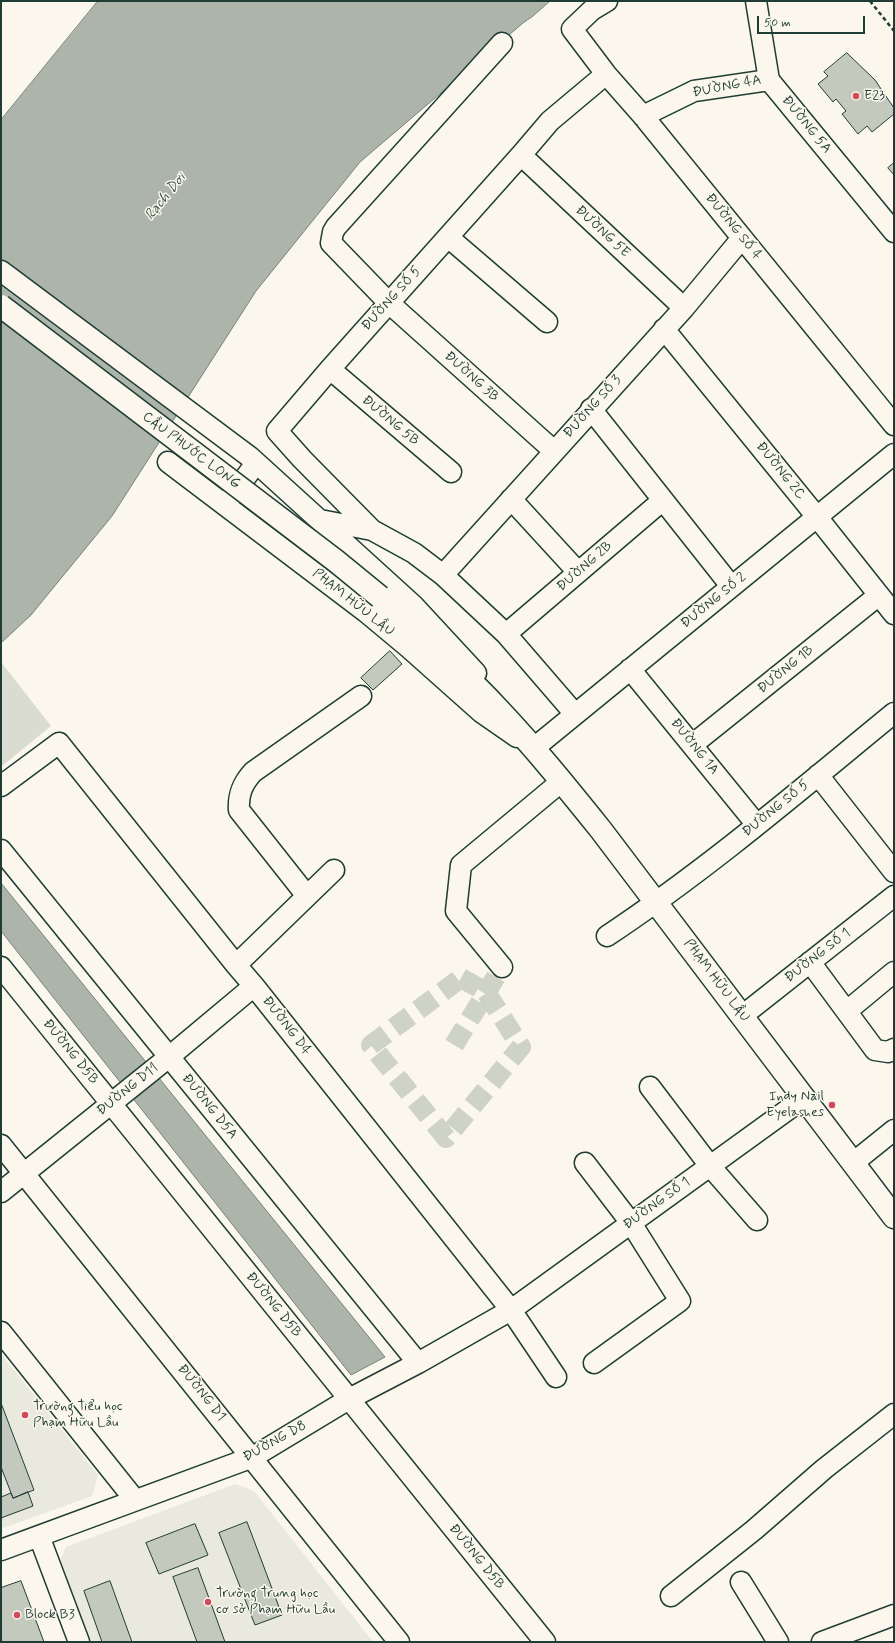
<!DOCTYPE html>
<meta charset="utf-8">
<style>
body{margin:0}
#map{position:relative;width:895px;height:1643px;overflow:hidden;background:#fbf7ec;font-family:Mynerve,sans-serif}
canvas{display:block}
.frame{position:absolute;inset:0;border:2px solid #1f3d34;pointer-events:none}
.scale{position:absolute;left:757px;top:16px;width:108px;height:18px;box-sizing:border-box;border:2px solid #1f3d34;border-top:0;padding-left:5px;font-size:12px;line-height:14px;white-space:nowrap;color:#1f3d34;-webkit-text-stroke:3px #fbf7ec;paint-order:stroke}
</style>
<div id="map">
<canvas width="895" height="1643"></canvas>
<div class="frame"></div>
<div class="scale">50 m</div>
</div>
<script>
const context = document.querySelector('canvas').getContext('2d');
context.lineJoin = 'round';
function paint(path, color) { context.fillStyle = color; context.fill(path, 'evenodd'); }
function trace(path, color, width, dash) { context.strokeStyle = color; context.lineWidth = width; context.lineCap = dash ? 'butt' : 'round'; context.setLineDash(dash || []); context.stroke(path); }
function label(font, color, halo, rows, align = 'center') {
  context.font = font + ' Mynerve,sans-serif'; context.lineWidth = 3; context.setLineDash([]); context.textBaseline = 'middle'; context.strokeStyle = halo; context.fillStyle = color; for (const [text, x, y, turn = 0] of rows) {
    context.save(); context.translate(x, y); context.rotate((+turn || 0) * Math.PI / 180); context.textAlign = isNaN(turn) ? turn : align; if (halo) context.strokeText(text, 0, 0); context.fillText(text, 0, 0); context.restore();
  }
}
paint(new Path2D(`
 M1,1354L98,1475L92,1496L1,1529Z
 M235,1484L254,1491L373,1642H89L59,1563L66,1547Z`), '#eae9de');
paint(new Path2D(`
 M1,662L51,726L1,767Z`), '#dbdcd1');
const water = new Path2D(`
 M98,1H550L533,16L523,23L360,162L256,291L112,516L31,615L1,643V120Z
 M1,883L385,1357L351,1375L1,931Z`);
paint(water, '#adb4aa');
trace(water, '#74847b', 1);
const building = new Path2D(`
 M847,53L875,80L894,108V114L872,132L867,126L858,134L842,114L846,111L836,99L833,102L818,84L828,76L824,72Z
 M894,163V175L888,168Z
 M390,651L402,664L373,690L361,678Z
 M1,1403L34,1490L13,1498L1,1467Z
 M28,1492L33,1506L1,1518V1497L11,1493L13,1498Z
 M247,1522L282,1615L255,1625L219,1533Z
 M195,1524L208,1555L159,1574L146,1543Z
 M198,1568L225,1642H197L173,1577Z
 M21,1581L44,1642H1V1588Z
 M110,1581L132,1642H102L84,1591Z`);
paint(building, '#c4c9be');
trace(building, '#1f3d34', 1);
trace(new Path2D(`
 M461,978L486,992L521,1047L446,1138L371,1045Z
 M454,1045L502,967`), '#cfd2c7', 20, [20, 10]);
const minor = new Path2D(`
 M607,1L592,10L572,29L606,74L643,116L894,425
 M756,1L769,80L894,232
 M502,43L336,227L333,232L331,243L389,303L554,451
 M643,116L694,91L769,80
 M521,155L684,308
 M448,237L547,322
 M1,271L250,457L414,606L476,673
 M664,329L817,517L894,614
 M330,369L451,472
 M591,409L731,586
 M168,462L366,612L408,647L481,712L517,737
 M511,499L578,572
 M229,500L256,463
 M320,520L372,530L414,553L443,575L506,634L575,714
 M372,530L302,459L277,431L330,369L521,155L550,121L606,74
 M443,575L684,308L742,238
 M506,634L663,500
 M630,669L757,825
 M692,745L879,595
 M534,748L894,454
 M818,775L894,872
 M1,786L59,743L236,965L254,986L511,1310L556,1377
 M1,850L418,1363
 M307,896L239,810C238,795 242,784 253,772L361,696
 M607,936C708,869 800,790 894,713
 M810,962L875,1050L888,1052L894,1049
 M236,965L334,870
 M1,967L545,1642
 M502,967L456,911L461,865L562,781
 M847,1011L894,972
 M742,1016L894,896
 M650,1087L710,1166L757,1220
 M1,1145L399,1642
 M585,1163L631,1223L680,1301L594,1363
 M853,1163L894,1130
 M1,1192L169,1057L254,986
 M1,1332L135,1500
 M39,1536L79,1642
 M1,1550L253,1457L349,1399L418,1363L511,1310L804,1098
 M741,1582L778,1642
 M671,1596L754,1530L824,1469L894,1414
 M822,1642L894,1615`);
const major = new Path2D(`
 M380,597C421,633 462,670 499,710C535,748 568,789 601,830L894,1217`);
trace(minor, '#1f3d34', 23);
trace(major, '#1f3d34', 25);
trace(new Path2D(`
 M870,1L894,31`), '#1f3d34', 2.5, [4, 3]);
trace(minor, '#fbf7ec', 20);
trace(major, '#fbf7ec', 22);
const majorBridge = new Path2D(`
 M1,306L336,561L380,597`);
trace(majorBridge, '#1f3d34', 25, []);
trace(majorBridge, '#fbf7ec', 22);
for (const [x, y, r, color] of [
 [856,96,4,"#d1495b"],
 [832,1105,4,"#d1495b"],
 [25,1415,4,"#d1495b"],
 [208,1602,4,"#d1495b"],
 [17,1615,4,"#d1495b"]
]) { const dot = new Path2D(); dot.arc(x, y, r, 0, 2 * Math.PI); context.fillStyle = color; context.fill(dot); trace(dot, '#fbf7ec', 1.5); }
label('14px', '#1f3d34', '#fbf7ec', [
 ["ĐƯỜNG 4A",727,87,-11],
 ["ĐƯỜNG 5A",806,125,51],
 ["ĐƯỜNG SỐ 4",733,227,51],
 ["ĐƯỜNG 5E",602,232,43],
 ["ĐƯỜNG SỐ 5",392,299,-48],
 ["ĐƯỜNG 3B",471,377,42],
 ["ĐƯỜNG SỐ 3",593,407,-48],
 ["ĐƯỜNG 5B",390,421,40],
 ["CẦU PHƯỚC LONG",191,451,37],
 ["ĐƯỜNG 2C",780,471,51],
 ["ĐƯỜNG 2B",585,567,-41],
 ["ĐƯỜNG SỐ 2",714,601,-39],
 ["PHẠM HỮU LẦU",353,603,38],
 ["ĐƯỜNG 1B",786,670,-39],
 ["ĐƯỜNG 1A",694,747,51],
 ["ĐƯỜNG SỐ 5",776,809,-39],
 ["ĐƯỜNG SỐ 1",818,956,-38],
 ["PHẠM HỮU LẦU",716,981,53],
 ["ĐƯỜNG D4",286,1026,52],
 ["ĐƯỜNG D5B",70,1052,51],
 ["ĐƯỜNG D11",128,1090,-39],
 ["ĐƯỜNG D5A",209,1107,51],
 ["ĐƯỜNG SỐ 1",657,1204,-36],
 ["ĐƯỜNG D5B",273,1305,51],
 ["ĐƯỜNG D1",201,1393,51],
 ["ĐƯỜNG D8",275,1442,-29],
 ["ĐƯỜNG D5B",476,1557,51]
]);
label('14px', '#1f3d34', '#fbf7ec', [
 ["E23",864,96],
 ["Indy Nail",824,1097,"right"],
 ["Eyelashes",824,1113,"right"],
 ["Trường Tiểu học",33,1407],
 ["Phạm Hữu Lầu",33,1423],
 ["Trường Trung học",216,1594],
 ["cơ sở Phạm Hữu Lầu",216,1610],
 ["Block B3",25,1615]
], 'left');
label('italic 15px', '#425b52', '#fbf7ec', [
 ["Rạch Dơi",166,197,-51]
]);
</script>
